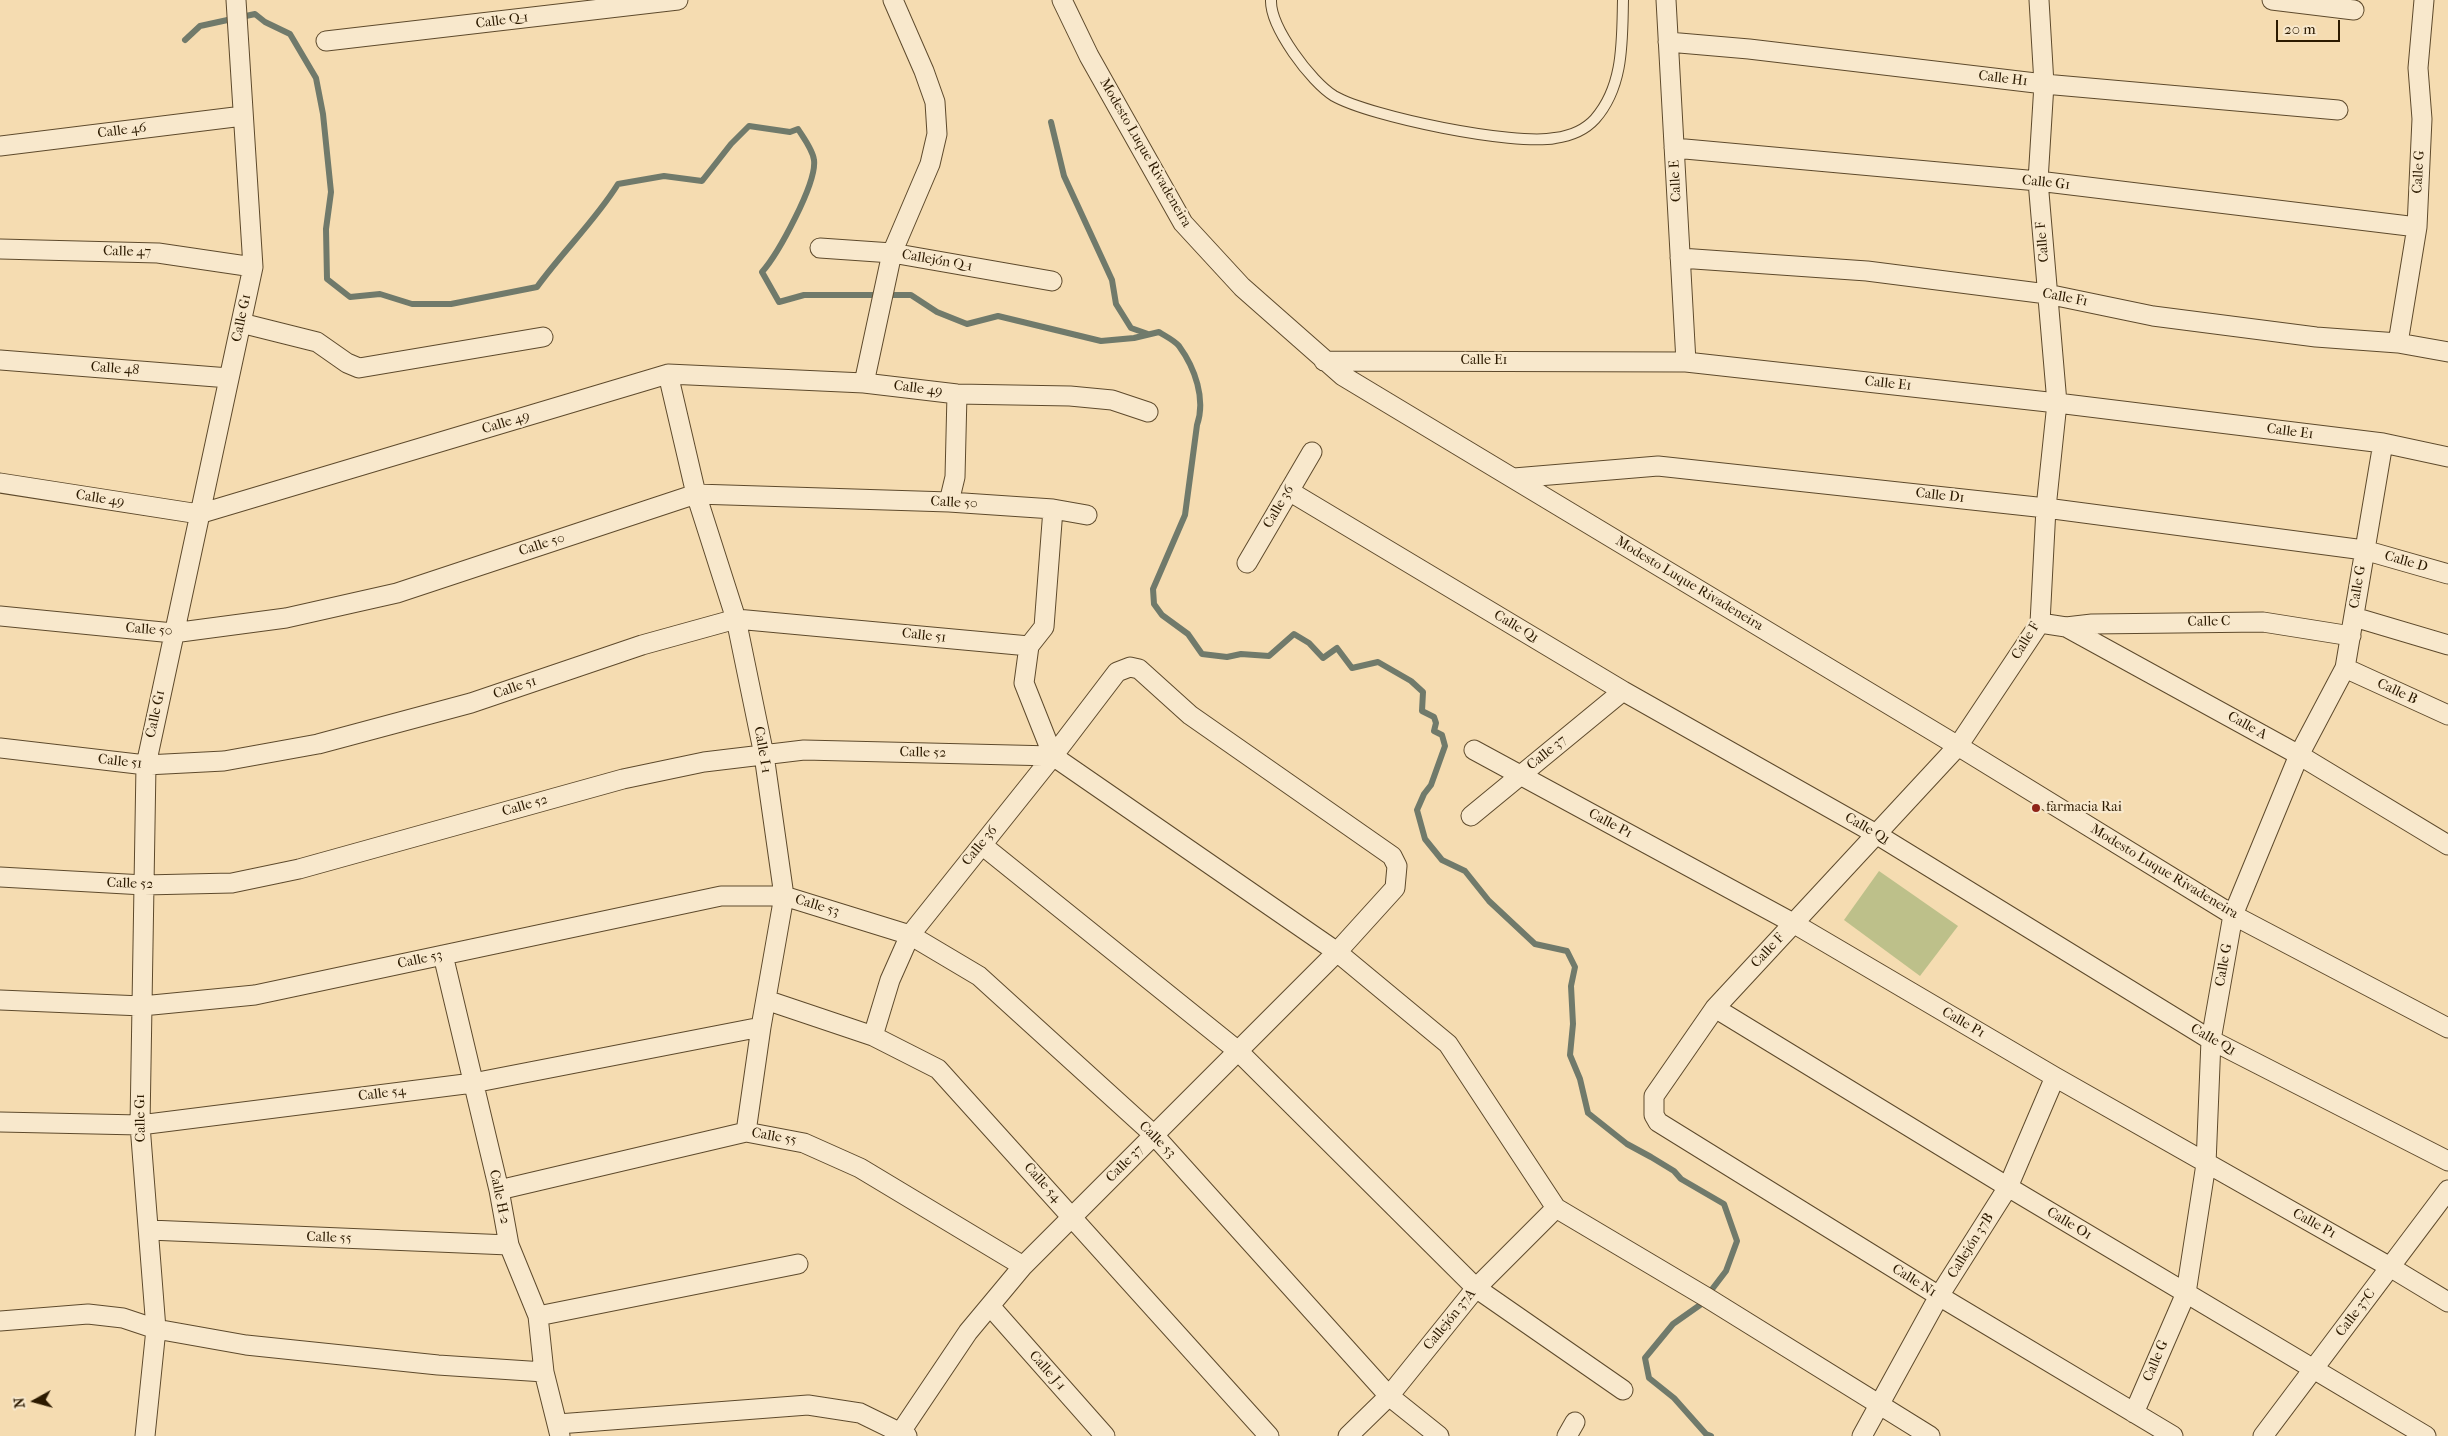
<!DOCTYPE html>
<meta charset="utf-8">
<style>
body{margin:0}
#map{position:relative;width:2448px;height:1436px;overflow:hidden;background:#f5dcb1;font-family:"IM FELL French Canon",serif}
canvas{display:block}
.north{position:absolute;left:10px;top:1376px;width:50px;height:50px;-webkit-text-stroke:4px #f8e8cc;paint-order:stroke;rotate:263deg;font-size:14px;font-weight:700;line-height:20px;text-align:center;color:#2c1a00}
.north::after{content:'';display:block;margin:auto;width:18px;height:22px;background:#2c1a00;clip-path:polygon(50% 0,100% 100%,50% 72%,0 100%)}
.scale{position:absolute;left:2276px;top:20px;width:64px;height:22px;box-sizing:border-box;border:2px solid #2c1a00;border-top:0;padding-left:6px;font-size:15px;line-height:18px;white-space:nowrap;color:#2c1a00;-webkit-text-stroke:4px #f8e8cc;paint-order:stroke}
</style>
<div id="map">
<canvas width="2448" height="1436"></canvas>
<div class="north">N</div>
<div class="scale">20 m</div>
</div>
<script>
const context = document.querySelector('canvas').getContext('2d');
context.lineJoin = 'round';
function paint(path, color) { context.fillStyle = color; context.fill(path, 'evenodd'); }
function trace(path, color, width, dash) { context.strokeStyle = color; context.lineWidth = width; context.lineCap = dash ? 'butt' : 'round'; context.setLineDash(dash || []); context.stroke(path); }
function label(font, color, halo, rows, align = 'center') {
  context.font = font + ' "IM FELL French Canon",serif'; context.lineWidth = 4.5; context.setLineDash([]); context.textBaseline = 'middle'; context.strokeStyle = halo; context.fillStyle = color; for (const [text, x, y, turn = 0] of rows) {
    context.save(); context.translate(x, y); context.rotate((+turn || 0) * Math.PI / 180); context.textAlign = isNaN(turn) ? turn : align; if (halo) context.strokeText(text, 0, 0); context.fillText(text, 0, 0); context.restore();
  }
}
paint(new Path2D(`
 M1879,871L1958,926L1920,976L1844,920Z`), '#bdc08a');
trace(new Path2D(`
 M185,40L200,26L255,14L265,22L290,34L316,78L323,114L331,192L326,229L327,279L350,297L380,294L412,304H451L537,287C563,251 595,221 618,184L664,176L702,181L731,144L749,126L790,132L798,129C803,137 813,150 814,160C817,183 778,254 762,272L779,302L804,295H911L937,312L967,324L998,316L1101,341L1134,338L1159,332C1165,336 1174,340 1179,346C1195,368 1206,399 1197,425L1185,515L1153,589L1154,604L1162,615L1188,634L1202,654L1227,657L1241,654L1269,656L1294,634L1309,643L1323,658L1337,648L1352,668L1378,662L1411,681L1423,692L1422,711L1434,717L1436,723L1434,731L1442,735L1445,746L1431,785L1424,794L1417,810L1425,839L1442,860L1465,871L1489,901L1535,944L1567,951L1575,967L1571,986L1573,1024L1570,1055L1580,1079L1588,1113L1627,1144L1651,1157L1674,1171L1681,1179L1724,1204L1737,1241L1726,1271L1700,1305L1673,1324L1645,1358L1649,1378L1674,1398L1706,1434L1711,1436
 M1051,122L1064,176L1112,280L1116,304L1131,328L1148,334`), '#707a6b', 6);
const service = new Path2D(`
 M1271,0C1270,27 1311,82 1334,96C1371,117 1514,146 1555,138C1570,136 1585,130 1595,119C1624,86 1622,41 1623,0`);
const minor = new Path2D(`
 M1062,0L1089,56L1183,223L1242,287L1343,376L1958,746L2233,915L2448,1028
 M1666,0L1686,362
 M2039,0L2044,84L2038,181L2057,403L2046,508L2040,623L1958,746L1715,1008L1654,1096V1115L1658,1122L1939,1296L2173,1436
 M2272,0L2354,10
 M326,41L678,0
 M1668,42L1749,49L2044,84L2338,110
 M0,146L243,116
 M1674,148L2038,181L2417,227
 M820,248L892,253L1052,281
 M0,249L158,253L253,267
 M1680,258L1867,271L2047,294L2153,316L2316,337L2398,343L2448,352
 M241,323L317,342L347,363L359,368L543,337
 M2398,343L2417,227L2422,119L2418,68L2424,0
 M0,360L229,378
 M1324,361L1686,362L2057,403L2383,443L2448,457
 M668,374L696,494L736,619L764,755L784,896L761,1027L746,1132
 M864,383L892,253L930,164L937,134L935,102L924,71L893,0
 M1514,478L1658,466L2046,508L2364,550L2448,574
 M0,483L199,514L668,374L864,383L957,394L1070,396L1112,400L1148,412
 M1289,491L1623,691L1876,834L2211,1040L2448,1161
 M949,502L955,477L957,394
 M1053,509L1044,627L1029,646L1024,683L1053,756L1337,952L1448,1044L1556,1208L1706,1297L1930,1436
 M1247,563L1312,452
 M0,616L173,633L286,618L397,593L696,494L949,502L1053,509L1087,515
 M2354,617L2448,645
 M2040,623L2066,627L2299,755L2448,845
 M2066,627L2092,624L2263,622L2351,636
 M2345,668L2448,715
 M0,748L146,765L224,761L318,744L471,703L642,645L736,619L1029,646
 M1474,750L1793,923L2055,1077L2390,1267L2448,1302
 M1471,816L1623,691
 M982,845L1238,1051L1476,1288L1623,1390
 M0,877L144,885L232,883L299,869L623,779L704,762L804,750L1053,756
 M443,955L499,1190L509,1245L538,1316L544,1372L560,1436
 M0,1000L142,1006L255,995L721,896H784L910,935L979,976L1154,1135L1389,1396L1439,1436
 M766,1000L873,1036L938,1069L1269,1436
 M1715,1008L2008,1187L2426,1436
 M873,1036L890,980L910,935L1053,756L1117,672L1130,667L1139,669L1190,715L1392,856L1397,866L1395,888L1337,952L1023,1266L968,1332L898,1436
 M0,1122L140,1125L473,1083L761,1027
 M499,1190L746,1132L804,1143L860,1168L1023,1266
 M149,1230L509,1245
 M990,1306L1105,1436
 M538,1316L798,1264
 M0,1321L88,1314L123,1318L156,1329L246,1345L438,1365L544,1372
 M2134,1413L2186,1293L2206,1164L2211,1040L2233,915L2299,755L2345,668L2383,443
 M558,1424L808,1405L860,1413L907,1436
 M145,1436L156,1329L140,1125L146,765L253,267L236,0
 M1348,1436L1389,1396L1476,1288L1556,1208
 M1567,1436L1575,1422
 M1862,1436L1939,1296L2008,1187L2055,1077
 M2263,1436L2448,1190`);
trace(service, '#5e4a2c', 12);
trace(minor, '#5e4a2c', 21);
trace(service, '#f8e8cc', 10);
trace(minor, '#f8e8cc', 19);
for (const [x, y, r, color] of [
 [2036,808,5,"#8f2418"]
]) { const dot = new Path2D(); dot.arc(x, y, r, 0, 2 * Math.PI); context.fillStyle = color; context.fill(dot); trace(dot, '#f8e8cc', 2); }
label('14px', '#2c1a00', '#f8e8cc', [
 ["Calle Q-1",502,21,-7],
 ["Calle H1",2003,79,7],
 ["Calle 46",122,131,-7],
 ["Modesto Luque Rivadeneira",1145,153,60],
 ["Calle G",2419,172,-87],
 ["Calle E",1676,181,-93],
 ["Calle G1",2046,183,6],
 ["Calle F",2043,242,-95],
 ["Calle 47",127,252,1],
 ["Callejón Q-1",937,261,10],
 ["Calle F1",2065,298,11],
 ["Calle G1",242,318,-78],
 ["Calle E1",1484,361],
 ["Calle 48",115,369,4],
 ["Calle E1",1888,384,6],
 ["Calle 49",918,389,7],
 ["Calle 49",506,423,-17],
 ["Calle E1",2290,432,7],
 ["Calle D1",1940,496,6],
 ["Calle 49",100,499,9],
 ["Calle 50",954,503,3],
 ["Calle 36",1279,507,-60],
 ["Calle 50",542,545,-18],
 ["Calle D",2406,562,16],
 ["Modesto Luque Rivadeneira",1689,584,31],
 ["Calle G",2358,587,-81],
 ["Calle C",2209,622,-1],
 ["Calle Q1",1516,627,31],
 ["Calle 50",149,630,4],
 ["Calle 51",924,636,6],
 ["Calle F",2026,641,-59],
 ["Calle 51",515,688,-19],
 ["Calle B",2397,692,25],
 ["Calle G1",156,714,-78],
 ["Calle A",2247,726,29],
 ["Calle I-1",762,750,80],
 ["Calle 52",923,753,1],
 ["Calle 37",1547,753,-39],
 ["Calle 51",120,762,6],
 ["Calle 52",525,806,-16],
 ["Calle P1",1610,824,28],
 ["Calle Q1",1867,829,30],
 ["Calle 36",980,846,-51],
 ["Modesto Luque Rivadeneira",2164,872,31],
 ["Calle 52",130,884,2],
 ["Calle 53",817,906,17],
 ["Calle F",1768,951,-47],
 ["Calle 53",420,960,-12],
 ["Calle G",2224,965,-80],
 ["Calle P1",1963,1023,30],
 ["Calle Q1",2213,1040,29],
 ["Calle 54",382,1094,-7],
 ["Calle G1",141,1118,-91],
 ["Calle 55",774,1137,10],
 ["Calle 53",1157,1140,45],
 ["Calle 37",1125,1164,-45],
 ["Calle 54",1042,1183,48],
 ["Calle H-2",499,1197,78],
 ["Calle O1",2069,1224,31],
 ["Calle P1",2314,1224,29],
 ["Calle 55",329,1238,2],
 ["Callejón 37B",1971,1246,-58],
 ["Calle N1",1914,1281,32],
 ["Calle 37C",2356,1313,-53],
 ["Callejón 37A",1450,1320,-51],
 ["Calle G",2156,1361,-67],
 ["Calle J-1",1047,1371,49]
]);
label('14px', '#2c1a00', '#f8e8cc', [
 ["farmacia Rai",2046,808]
], 'left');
</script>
